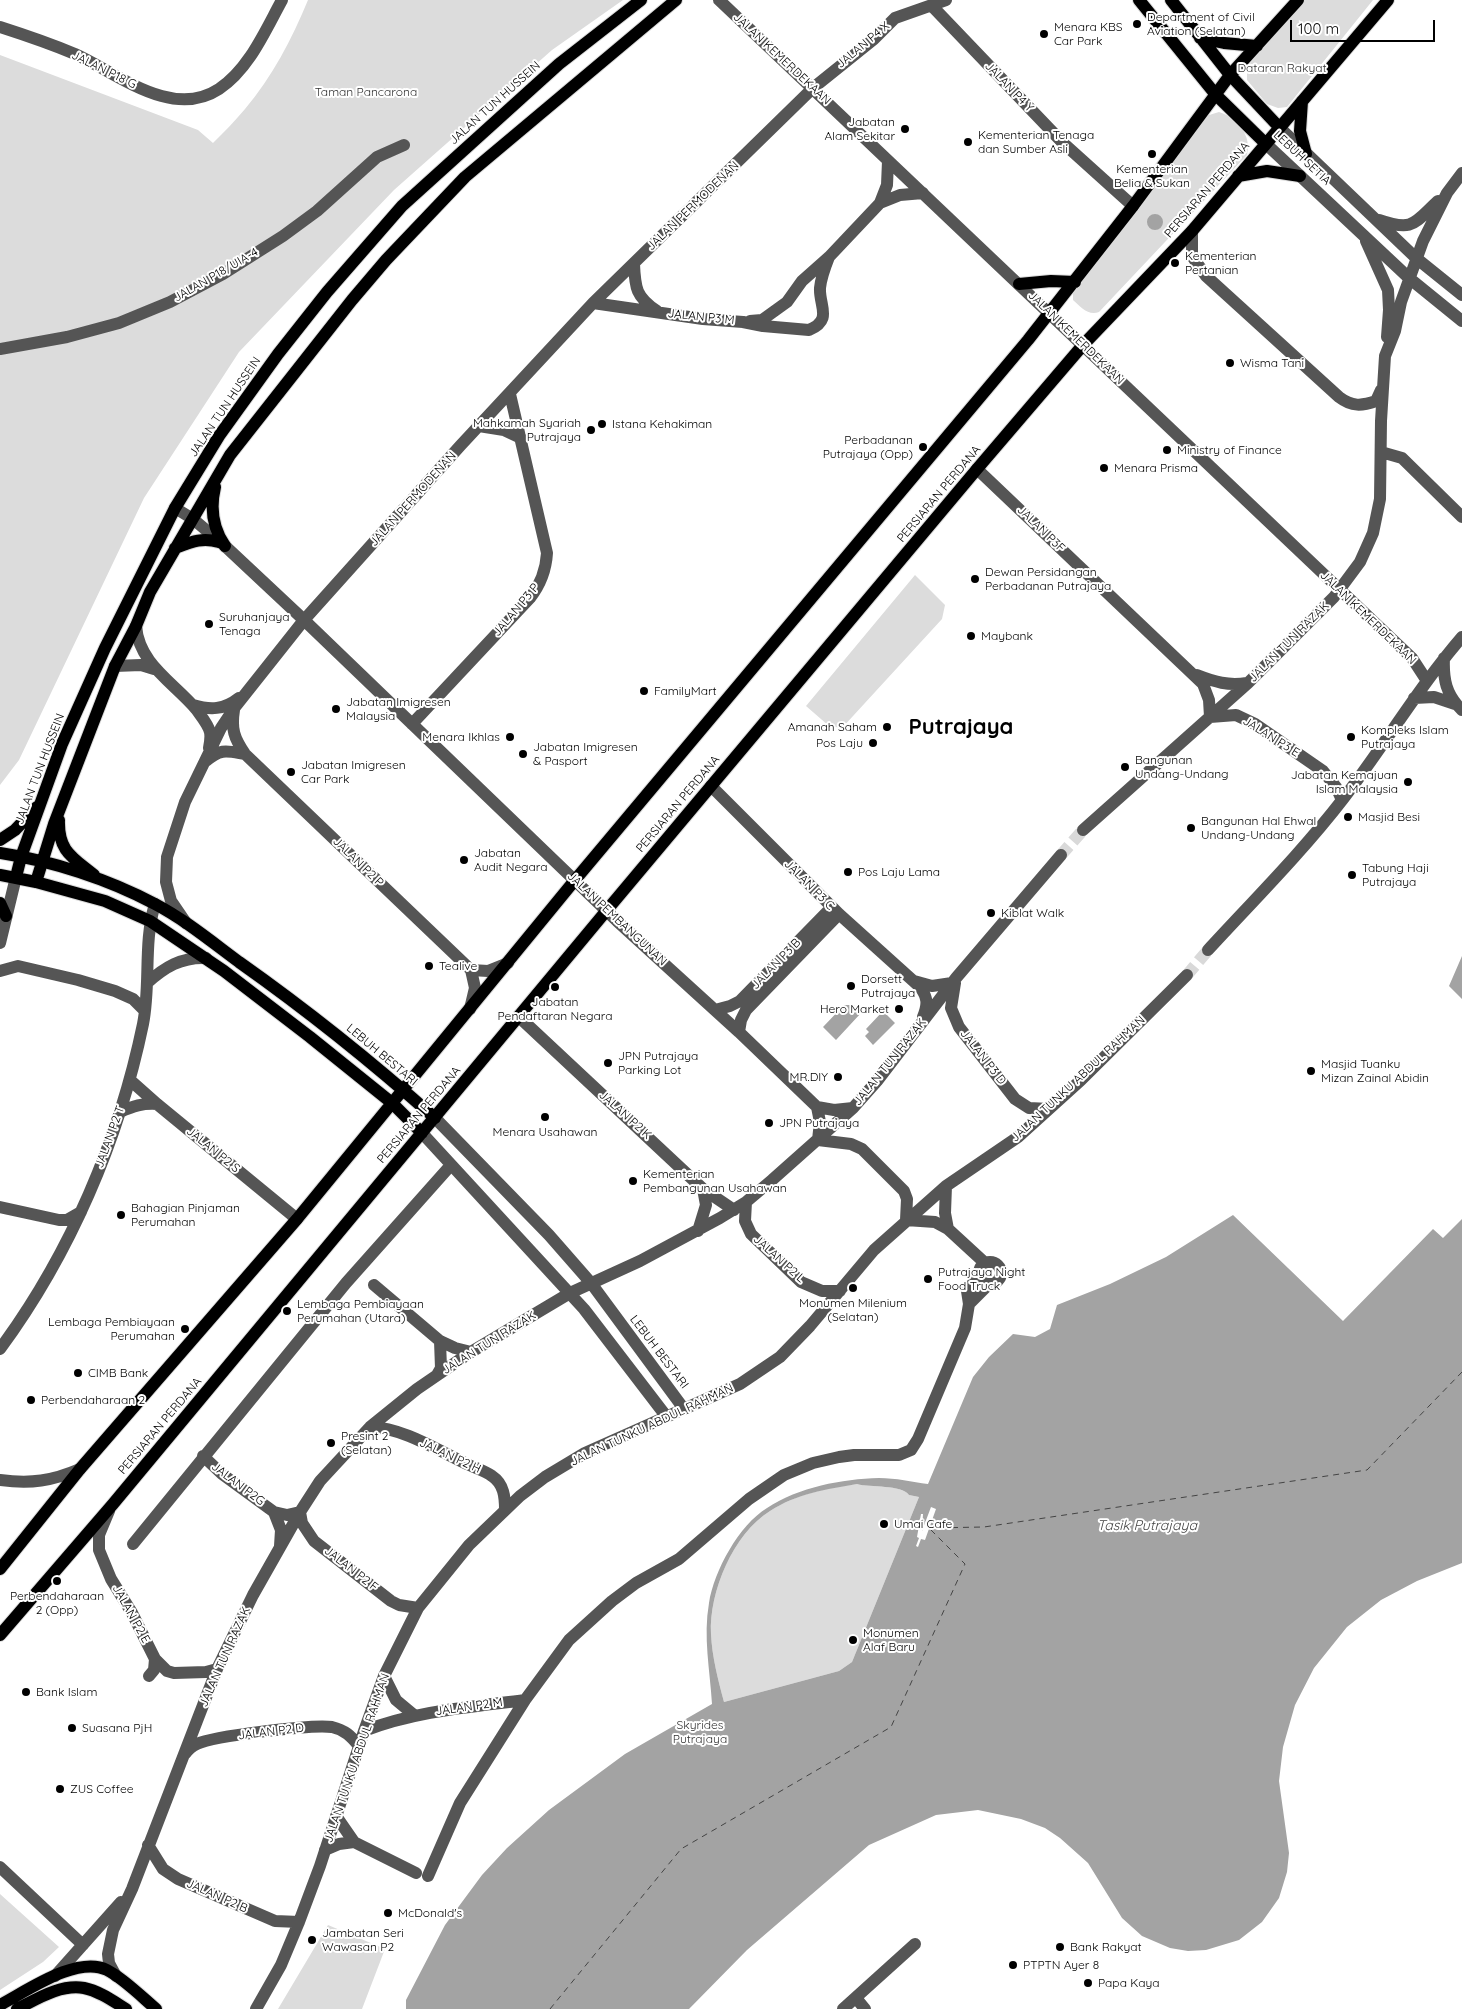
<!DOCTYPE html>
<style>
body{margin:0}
#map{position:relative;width:1462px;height:2009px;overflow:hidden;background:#fff;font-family:Quicksand,sans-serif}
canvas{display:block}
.scale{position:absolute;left:1290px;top:20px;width:145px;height:22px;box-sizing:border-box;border:2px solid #000;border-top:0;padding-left:6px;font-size:15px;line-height:18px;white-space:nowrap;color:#000;-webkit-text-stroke:4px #fff;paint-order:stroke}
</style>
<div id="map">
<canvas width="1462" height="2009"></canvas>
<div class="scale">100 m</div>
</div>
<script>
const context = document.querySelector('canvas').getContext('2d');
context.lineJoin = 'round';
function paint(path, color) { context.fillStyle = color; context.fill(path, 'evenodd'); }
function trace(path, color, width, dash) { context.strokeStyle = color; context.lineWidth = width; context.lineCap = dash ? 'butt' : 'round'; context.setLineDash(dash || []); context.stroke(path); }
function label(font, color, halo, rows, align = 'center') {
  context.font = font + ' Quicksand,sans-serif'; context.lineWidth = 4; context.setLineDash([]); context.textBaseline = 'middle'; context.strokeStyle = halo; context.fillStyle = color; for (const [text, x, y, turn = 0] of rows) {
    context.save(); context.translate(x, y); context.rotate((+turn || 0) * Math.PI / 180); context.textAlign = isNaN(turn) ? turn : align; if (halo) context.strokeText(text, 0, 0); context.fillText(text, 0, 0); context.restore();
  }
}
paint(new Path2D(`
 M308,0H623L552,50L394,190L239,352L144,498L19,760L0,785V55L198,130L213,143C224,132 235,121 245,109C272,77 292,39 308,0Z
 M1305,0H1373L1287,107L1278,108L1267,104L1247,80V70L1251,62Z
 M1219,112C1238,118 1252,136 1247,155L1099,312C1088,316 1081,307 1073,300V293L1206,116Z
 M915,575L945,605L942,619L842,728L829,726L806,706Z
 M857,1484C872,1488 901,1484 909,1495L919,1497L852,1662L839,1671L724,1702C718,1679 712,1657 711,1634C709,1592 733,1534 770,1511C796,1494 827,1488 857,1484Z
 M0,1894L59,1947L43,1962L0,1990Z
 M328,1925L385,1949L362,2009H278Z`), '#dcdcdc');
paint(new Path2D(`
 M1147 222a8 8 0 1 1 16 0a8 8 0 1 1-16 0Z
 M1462,956V999L1449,986Z
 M844,1005H854L861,1013L836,1040L823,1027Z
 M883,1011L895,1023L873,1045L865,1036L869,1032L866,1029Z
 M1233,1215L1343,1321L1433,1229L1443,1238L1462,1219V1563L1417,1581L1381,1600L1347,1627L1314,1668L1295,1705L1283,1747L1279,1781L1289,1853L1287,1872L1279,1898L1262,1922L1239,1940L1206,1950L1188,1951L1170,1948L1142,1936L1122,1918L1088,1863L1060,1838L1045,1828L1021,1819L978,1810L936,1815L869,1845L747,1950L689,2009H406V2000L445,1925L482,1875L507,1848L549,1810L625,1754L712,1704C710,1670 703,1637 709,1603C714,1571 739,1525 767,1508C799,1487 842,1479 879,1478C896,1478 912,1482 928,1484L973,1377L989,1357L1013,1334L1035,1337L1050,1329L1057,1305L1110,1284L1166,1257ZM857,1484C871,1488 901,1484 909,1495L919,1497L852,1662L839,1671L724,1702C718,1679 712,1657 711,1634C709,1592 733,1534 770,1511C796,1494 827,1489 857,1484Z`), '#a3a3a3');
paint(new Path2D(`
 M931,1507L936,1509L925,1540L921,1539L918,1547L916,1546L919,1538L917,1537L921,1514H923L922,1531Z`), '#fff');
trace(new Path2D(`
 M930,1528L984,1527L1367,1470L1462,1372
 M550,2009L681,1849L891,1727L965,1564L929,1528`), '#444', 1, [6, 5]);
trace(new Path2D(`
 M1061,855L1083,830
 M1187,975L1208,950`), '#d9d9d9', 12, [12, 6]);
const major = new Path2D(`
 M1139,0L1216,95L1265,143
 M1171,0L1230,75L1279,127
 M1200,38L1224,43L1257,46
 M1302,101L1300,131L1306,154
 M1238,176L1267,171L1300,176
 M1019,284L1051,281L1075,282
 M215,487C210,508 212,527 225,546
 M175,548C191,542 202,537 219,542
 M59,820C58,851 72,857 94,875
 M0,840L15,830L37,807
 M0,853C52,861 108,879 155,904C184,919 212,942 239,962C307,1010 372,1062 435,1118
 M0,875L36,882L105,901L150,921L224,971L310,1037L392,1103L422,1133
 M16,877L21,857L62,744L105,648L175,508L219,436L278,354L327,292L402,206L559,64L641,0
 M36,882L54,824L115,666L136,626L150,592L230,455L352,300L386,260L465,177L676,0
 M0,903L6,916
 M0,1569L80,1469L297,1219L575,880L1028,340L1133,206L1230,75L1298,0
 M0,1635L113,1504L607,910L977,469L1083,345L1192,231L1388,0
 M0,2005C27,1991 77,1955 107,1970C123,1978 142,1997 156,2009
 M17,2009C37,1999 60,1984 84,1988C99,1991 113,2001 126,2009`);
trace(major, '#dbdbdb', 14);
trace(new Path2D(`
 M719,0L1412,658L1427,681
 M932,6L1062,142L1133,206
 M0,27C25,35 51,44 75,54C117,73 172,120 219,89C249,69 265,31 282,0
 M1279,127L1416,258L1462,295
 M1265,143L1409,278L1462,321
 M880,203L900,195L923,193
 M1379,220C1414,232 1414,223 1438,201
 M1192,231V256L1206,276L1339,397C1352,407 1362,406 1376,401L1381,390
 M1366,241L1388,290L1389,310L1387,337
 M634,264C635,288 636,297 657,311
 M593,303L703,319L743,322L763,326L809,330C833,320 819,306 820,288C821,277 825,267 829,257
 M750,321L762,320L787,302L802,281L829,257L880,203L887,185L888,161
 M0,349L67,337L119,323L170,302L223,274L283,236L317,211L377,157L404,145
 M479,426L504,430L521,438
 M1381,452L1402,458L1462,517
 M977,469L1203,684L1209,700L1210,717L1236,715L1255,724L1323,771L1336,787L1342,800
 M175,508L193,519L225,546L304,620L617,921L739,1032L817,1107L820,1122L818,1140
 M136,626C139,664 173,682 196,709C201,716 208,724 210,732C211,737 210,743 209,748
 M1444,658C1443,679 1446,695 1462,710
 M115,666L141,665L154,669
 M1197,675C1215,682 1228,686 1247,683
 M1414,698L1434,697L1455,704
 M193,705C210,710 224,710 239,698
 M234,710C231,729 234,738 245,754L471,970L488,971L508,963
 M412,724L530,598C541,584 546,570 547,553L510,394
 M206,761C221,748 227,751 245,754
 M711,786L839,914L920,987C928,998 928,1004 923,1017
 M1083,830L1248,683L1334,597L1360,562L1373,533L1380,499L1381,421L1385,356L1395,331L1401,302L1423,241L1447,193L1462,173
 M186,923L171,901L166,882L167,857L185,802L221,728L235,707L304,620L460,446L593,303L813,88L874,39L895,18L946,0
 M0,943L16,877
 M1208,950C1254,900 1302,852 1343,799C1384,746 1418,688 1462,637
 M0,971L18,966L78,980L115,991L133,999L144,1010
 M914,981L932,986L952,983
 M147,983C165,967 181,957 206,958
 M955,983L951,1008L959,1027L1015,1099L1029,1108L1049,1109
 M470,1009L475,988L471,970
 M715,1010L730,1006L740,1001L832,907
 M519,1017L703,1189L734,1210
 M739,1032L741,1020L746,1010L839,914
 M130,1080L157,1104L297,1219
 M817,1107L834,1110L853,1108
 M120,1112C133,1106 143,1103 157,1104
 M435,1118L549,1235L591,1283L684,1409
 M422,1133L584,1309L666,1416
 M818,1140L851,1144L862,1149L904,1191L907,1199L906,1220L935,1222L948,1229L985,1263
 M946,1186L945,1213L948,1229
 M746,1202L745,1221L751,1234L801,1282L822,1291H840
 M0,1207L59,1220H67L81,1212
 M698,1231L706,1205L703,1189
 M979 1273a11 11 0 1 1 22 0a11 11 0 1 1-22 0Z
 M374,1285L440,1341
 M969,1304L989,1284
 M0,1349C70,1254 119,1140 143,1024C151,984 143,943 155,904
 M437,1375L441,1368L440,1341L455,1348L471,1352
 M370,1427C404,1428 437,1450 467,1464C475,1468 485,1471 492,1476C504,1484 505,1497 505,1510
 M203,1456L222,1474L274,1512
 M0,1480C31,1484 52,1481 80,1469
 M109,1511L99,1535V1550L111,1579L132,1613L155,1659L167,1671L174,1673L206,1672L217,1669
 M133,1544L346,1283L451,1165
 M280,1546L281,1530L274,1512L287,1515L300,1512L302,1523L314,1541L391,1601L399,1605L418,1608
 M149,1676L154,1670L155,1659
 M384,1676L396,1700L414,1715
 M364,1731C415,1711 471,1707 525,1700
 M185,1754C188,1750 192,1746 197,1744C213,1736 314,1724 332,1727C345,1730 351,1736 359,1746
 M336,1816L354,1842L416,1873
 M148,1845L163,1869L178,1879L275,1921L299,1922
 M325,1850L339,1844L354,1842
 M0,1867L83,1945
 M428,1876L460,1803L525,1700L569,1640L612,1601L636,1583L679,1559L749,1499L784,1475L813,1463L839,1457L854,1455H899L911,1450L918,1439L965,1328L969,1304L967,1291L979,1275
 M55,1976L121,1902
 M116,1976L109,1963L108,1954L113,1930L132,1889L217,1669L253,1595L300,1512L320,1481L370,1427L417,1389L471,1352L570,1293L640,1261L720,1218L746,1202L772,1180L853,1108L877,1081L956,978L1061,855
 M856,1998L865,2009
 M256,2009L281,1965L299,1922L320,1866L364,1731L384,1676L418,1608L469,1545L520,1496L545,1477L585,1453L740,1384L780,1357L810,1326L874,1250L946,1186L1018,1137L1081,1080L1187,975
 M843,2009L915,1944`), '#555', 12);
trace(major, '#000', 12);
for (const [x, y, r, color] of [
 [1137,24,5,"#000"],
 [1044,34,5,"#000"],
 [905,129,5,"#000"],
 [968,142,5,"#000"],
 [1152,154,5,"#000"],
 [1175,263,5,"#000"],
 [1230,363,5,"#000"],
 [602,424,5,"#000"],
 [591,430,5,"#000"],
 [923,447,5,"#000"],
 [1167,450,5,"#000"],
 [1104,468,5,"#000"],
 [975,579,5,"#000"],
 [209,624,5,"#000"],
 [971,636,5,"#000"],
 [644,691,5,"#000"],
 [336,709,5,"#000"],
 [887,727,5,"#000"],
 [510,737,5,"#000"],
 [1351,737,5,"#000"],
 [873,743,5,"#000"],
 [523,754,5,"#000"],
 [1125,767,5,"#000"],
 [291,772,5,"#000"],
 [1408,782,5,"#000"],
 [1348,817,5,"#000"],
 [1191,828,5,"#000"],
 [464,860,5,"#000"],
 [848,872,5,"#000"],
 [1352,875,5,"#000"],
 [991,913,5,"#000"],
 [429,966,5,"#000"],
 [851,986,5,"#000"],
 [555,987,5,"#000"],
 [899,1009,5,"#000"],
 [608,1063,5,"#000"],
 [1311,1071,5,"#000"],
 [838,1077,5,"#000"],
 [545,1117,5,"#000"],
 [769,1123,5,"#000"],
 [633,1181,5,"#000"],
 [121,1215,5,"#000"],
 [928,1279,5,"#000"],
 [853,1288,5,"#000"],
 [287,1311,5,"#000"],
 [185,1329,5,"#000"],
 [78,1373,5,"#000"],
 [31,1400,5,"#000"],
 [331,1443,5,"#000"],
 [884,1524,5,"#000"],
 [57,1581,5,"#000"],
 [853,1640,5,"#000"],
 [26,1692,5,"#000"],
 [72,1728,5,"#000"],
 [60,1789,5,"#000"],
 [388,1913,5,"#000"],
 [312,1940,5,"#000"],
 [1060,1947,5,"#000"],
 [1013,1965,5,"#000"],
 [1088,1983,5,"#000"]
]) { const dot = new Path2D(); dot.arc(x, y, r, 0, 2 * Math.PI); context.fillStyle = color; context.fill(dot); trace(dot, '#fff', 2); }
label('12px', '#000', '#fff', [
 ["Department of Civil",1147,17],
 ["Aviation (Selatan)",1147,31],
 ["Menara KBS",1054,27],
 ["Car Park",1054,41],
 ["Jabatan",895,122,"right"],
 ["Alam Sekitar",895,136,"right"],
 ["Kementerian Tenaga",978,135],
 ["dan Sumber Asli",978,149],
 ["Kementerian",1152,169,"center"],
 ["Belia & Sukan",1152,183,"center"],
 ["Kementerian",1185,256],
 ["Pertanian",1185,270],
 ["Wisma Tani",1240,363],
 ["Mahkamah Syariah",581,423,"right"],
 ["Putrajaya",581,437,"right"],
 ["Istana Kehakiman",612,424],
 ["Perbadanan",913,440,"right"],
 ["Putrajaya (Opp)",913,454,"right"],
 ["Ministry of Finance",1177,450],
 ["Menara Prisma",1114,468],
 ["Dewan Persidangan",985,572],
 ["Perbadanan Putrajaya",985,586],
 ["Suruhanjaya",219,617],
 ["Tenaga",219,631],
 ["Maybank",981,636],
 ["FamilyMart",654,691],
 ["Jabatan Imigresen",346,702],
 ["Malaysia",346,716],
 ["Amanah Saham",877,727,"right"],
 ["Kompleks Islam",1361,730],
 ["Putrajaya",1361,744],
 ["Menara Ikhlas",500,737,"right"],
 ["Pos Laju",863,743,"right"],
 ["Jabatan Imigresen",533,747],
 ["& Pasport",533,761],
 ["Bangunan",1135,760],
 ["Undang-Undang",1135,774],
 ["Jabatan Imigresen",301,765],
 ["Car Park",301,779],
 ["Jabatan Kemajuan",1398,775,"right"],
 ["Islam Malaysia",1398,789,"right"],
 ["Masjid Besi",1358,817],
 ["Bangunan Hal Ehwal",1201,821],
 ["Undang-Undang",1201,835],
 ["Jabatan",474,853],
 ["Audit Negara",474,867],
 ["Tabung Haji",1362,868],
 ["Putrajaya",1362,882],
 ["Pos Laju Lama",858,872],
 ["Kiblat Walk",1001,913],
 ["Tealive",439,966],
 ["Dorsett",861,979],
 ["Putrajaya",861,993],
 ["Jabatan",555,1002,"center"],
 ["Pendaftaran Negara",555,1016,"center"],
 ["Hero Market",889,1009,"right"],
 ["JPN Putrajaya",618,1056],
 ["Parking Lot",618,1070],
 ["Masjid Tuanku",1321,1064],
 ["Mizan Zainal Abidin",1321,1078],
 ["MR.DIY",828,1077,"right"],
 ["JPN Putrajaya",779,1123],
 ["Menara Usahawan",545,1132,"center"],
 ["Kementerian",643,1174],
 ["Pembangunan Usahawan",643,1188],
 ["Bahagian Pinjaman",131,1208],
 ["Perumahan",131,1222],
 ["Putrajaya Night",938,1272],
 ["Food Truck",938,1286],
 ["Monumen Milenium",853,1303,"center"],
 ["(Selatan)",853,1317,"center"],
 ["Lembaga Pembiayaan",297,1304],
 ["Perumahan (Utara)",297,1318],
 ["Lembaga Pembiayaan",175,1322,"right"],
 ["Perumahan",175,1336,"right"],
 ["CIMB Bank",88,1373],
 ["Perbendaharaan 2",41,1400],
 ["Presint 2",341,1436],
 ["(Selatan)",341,1450],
 ["Umai Cafe",894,1524],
 ["Perbendaharaan",57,1596,"center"],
 ["2 (Opp)",57,1610,"center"],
 ["Monumen",863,1633],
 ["Alaf Baru",863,1647],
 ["Bank Islam",36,1692],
 ["Suasana PjH",82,1728],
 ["ZUS Coffee",70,1789],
 ["McDonald's",398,1913],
 ["Jambatan Seri",322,1933],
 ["Wawasan P2",322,1947],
 ["Bank Rakyat",1070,1947],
 ["PTPTN Ayer 8",1023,1965],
 ["Papa Kaya",1098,1983]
], 'left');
label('12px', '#000', '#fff', [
 ["JALAN P4 X",863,45,-40],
 ["JALAN KEMERDEKAAN",782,59,43],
 ["JALAN P18 G",104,70,26],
 ["JALAN P4 Y",1009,87,46],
 ["JALAN TUN HUSSEIN",495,103,-42],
 ["LEBUH SETIA",1302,158,43],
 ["PERSIARAN PERDANA",1207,190,-49],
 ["JALAN PERMODENAN",693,206,-44],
 ["JALAN P18/UIA-4",216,275,-30],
 ["JALAN P3 M",701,317,6],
 ["JALAN KEMERDEKAAN",1076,338,44],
 ["JALAN TUN HUSSEIN",225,407,-56],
 ["PERSIARAN PERDANA",939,494,-50],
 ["JALAN PERMODENAN",413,499,-48],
 ["JALAN P3F",1041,529,44],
 ["JALAN P3 P",516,610,-50],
 ["JALAN KEMERDEKAAN",1368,618,44],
 ["JALAN TUN RAZAK",1289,642,-45],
 ["JALAN P3 E",1271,737,32],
 ["JALAN TUN HUSSEIN",40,769,-69],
 ["PERSIARAN PERDANA",678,804,-50],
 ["JALAN P2 P",358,862,44],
 ["JALAN P3 C",809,885,45],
 ["JALAN PEMBANGUNAN",617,919,43],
 ["JALAN P3 B",776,964,-46],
 ["LEBUH BESTARI",382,1055,40],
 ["JALAN P3 D",983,1057,52],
 ["JALAN TUN RAZAK",890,1062,-51],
 ["JALAN TUNKU ABDUL RAHMAN",1078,1079,-43],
 ["PERSIARAN PERDANA",419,1115,-50],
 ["JALAN P2 K",625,1115,42],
 ["JALAN P2 T",110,1137,-70],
 ["JALAN P2 S",213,1150,39],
 ["JALAN P2 L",779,1259,42],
 ["JALAN TUN RAZAK",489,1343,-32],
 ["LEBUH BESTARI",659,1352,53],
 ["JALAN TUNKU ABDUL RAHMAN",652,1425,-25],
 ["PERSIARAN PERDANA",160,1426,-50],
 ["JALAN P2 H",450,1456,25],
 ["JALAN P2G",238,1484,37],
 ["JALAN P2 F",351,1569,38],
 ["JALAN P2 E",131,1614,61],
 ["JALAN TUN RAZAK",225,1657,-66],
 ["JALAN P2 M",469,1707,-8],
 ["JALAN P2 D",271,1732,-7],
 ["JALAN TUNKU ABDUL RAHMAN",357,1758,-71],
 ["JALAN P2 B",217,1896,24]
]);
label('12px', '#333', '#fff', [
 ["Dataran Rakyat",1282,68],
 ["Taman Pancarona",366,92],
 ["Skyrides",700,1725],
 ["Putrajaya",700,1739]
]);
label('italic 14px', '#444', '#fff', [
 ["Tasik Putrajaya",1147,1526]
]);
label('bold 22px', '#000', '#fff', [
 ["Putrajaya",961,727]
]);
</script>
